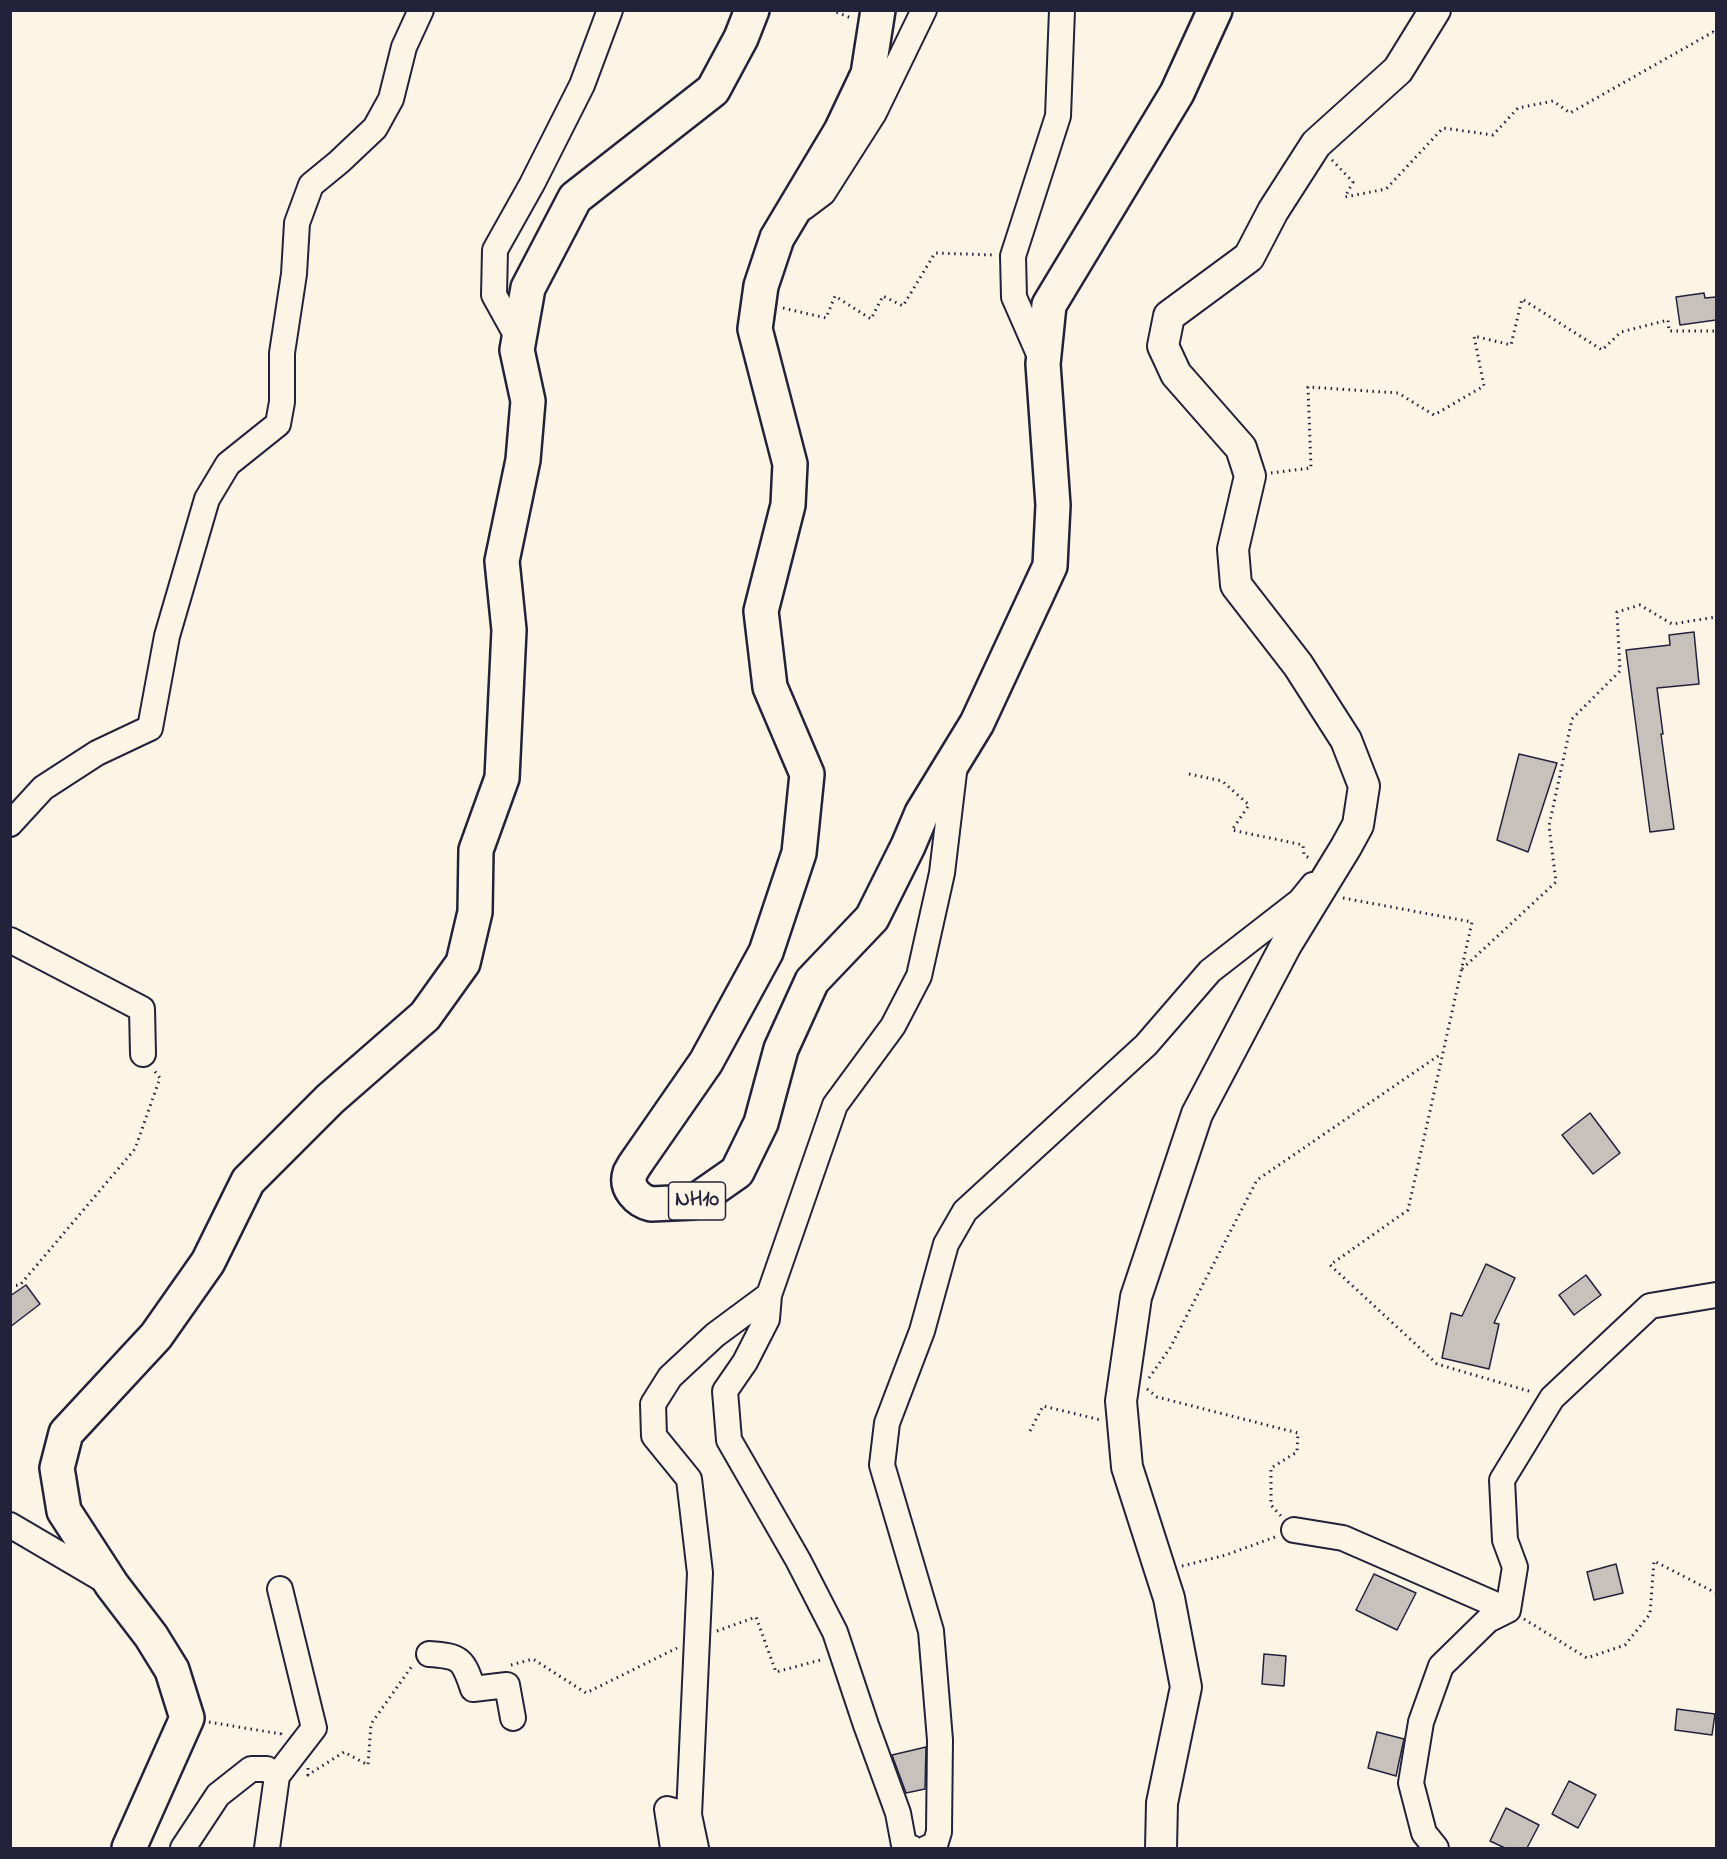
<!DOCTYPE html>
<style>
body{margin:0}
#map{position:relative;width:1727px;height:1859px;overflow:hidden;background:#fcf5e5;font-family:"Indie Flower",sans-serif}
canvas{display:block}
.frame{position:absolute;inset:0;border:12px solid #22223b;pointer-events:none}
</style>
<div id="map">
<canvas width="1727" height="1859"></canvas>
<div class="frame"></div>
</div>
<script>
const context = document.querySelector('canvas').getContext('2d');
context.lineJoin = 'round';
function paint(path, color) { context.fillStyle = color; context.fill(path, 'evenodd'); }
function trace(path, color, width, dash) { context.strokeStyle = color; context.lineWidth = width; context.lineCap = dash ? 'butt' : 'round'; context.setLineDash(dash || []); context.stroke(path); }
function label(font, color, halo, rows, align = 'center') {
  context.font = font + ' "Indie Flower",sans-serif'; context.lineWidth = 4.5; context.setLineDash([]); context.textBaseline = 'middle'; context.strokeStyle = halo; context.fillStyle = color; for (const [text, x, y, turn = 0] of rows) {
    context.save(); context.translate(x, y); context.rotate((+turn || 0) * Math.PI / 180); context.textAlign = isNaN(turn) ? turn : align; if (halo) context.strokeText(text, 0, 0); context.fillText(text, 0, 0); context.restore();
  }
}
const building = new Path2D(`
 M1704,293L1705,298L1716,297V320L1680,325L1676,297Z
 M1694,632L1699,684L1657,688L1663,734H1661L1674,829L1650,832L1626,650L1670,645L1669,635Z
 M1519,754L1557,763L1528,852L1497,840Z
 M1590,1113L1620,1153L1593,1174L1562,1135Z
 M1486,1264L1515,1278L1494,1323L1499,1324L1489,1369L1442,1358L1451,1313L1462,1316Z
 M1586,1275L1601,1295L1574,1315L1559,1295Z
 M26,1285L40,1304L10,1327V1296Z
 M1616,1564L1623,1593L1594,1600L1587,1572Z
 M1374,1574L1416,1593L1397,1630L1356,1610Z
 M1264,1654L1286,1656L1284,1686L1262,1684Z
 M1677,1709L1715,1714L1712,1735L1675,1730Z
 M1377,1732L1404,1739L1396,1776L1368,1768Z
 M926,1747L925,1789L906,1793L892,1755Z
 M1569,1781L1596,1795L1578,1828L1552,1814Z
 M1506,1808L1539,1825L1527,1848H1505L1490,1841Z`);
paint(building, '#c6c1bb');
trace(building, '#22223b', 1.5);
const minor = new Path2D(`
 M803,208L823,193L874,113L924,10
 M519,340L494,295L495,250L532,184L582,85L610,10
 M1042,361L1014,297L1013,256L1058,116L1062,10
 M10,824L43,788L97,753L150,728L167,636L207,499L228,464L278,424L282,402V353L294,274L297,223L311,185L339,162L375,128L391,99L404,47L421,10
 M10,940L142,1009L143,1054
 M10,1525L107,1582
 M1294,1530L1343,1538L1508,1610
 M429,1654C461,1656 463,1659 473,1689L507,1685L513,1718
 M277,1776L314,1728L280,1589
 M183,1848L218,1795L251,1769H267L277,1776L267,1848
 M673,1848L667,1809L689,1815
 M696,1848L689,1815L700,1573L689,1479L654,1436L653,1404L670,1377L715,1335L769,1295
 M912,1848L904,1845L898,1813L866,1725L835,1632L798,1560L729,1440L725,1391L745,1362L767,1319L769,1295L835,1105L893,1026L919,976L942,873L955,764
 M927,1848L935,1845L939,1832L940,1740L931,1631L882,1465L887,1423L922,1331L946,1244L965,1211L1146,1045L1210,971L1300,901L1313,885
 M1436,1848L1424,1833L1411,1783L1421,1722L1441,1666L1488,1620L1508,1610L1515,1567L1505,1540L1502,1480L1552,1398L1650,1306L1716,1295`);
const major = new Path2D(`
 M1161,1848L1162,1803L1186,1687L1169,1598L1127,1467L1121,1401L1136,1297L1197,1114L1286,945L1346,847L1358,825L1364,786L1346,740L1298,665L1236,585L1233,549L1250,476L1241,448L1176,374L1163,346L1169,316L1249,257L1273,211L1316,144L1398,70L1435,10`);
const highway = new Path2D(`
 M878,10L868,74L841,131L777,238L761,286L755,329L790,464L788,505L761,611L770,687L807,774L799,853L766,952L706,1062L638,1160C635,1164 632,1169 630,1173C625,1188 638,1201 651,1204L694,1202L737,1172L761,1123L781,1049L812,981L872,918L908,846L922,813L977,723L1050,566L1053,505L1043,364L1049,305L1177,93L1215,10
 M129,1848L187,1718L172,1670L151,1636L112,1585L64,1511L57,1468L66,1433L156,1336L208,1262L248,1181L330,1099L425,1016L463,963L475,912L476,850L502,778L509,630L502,561L523,460L528,401L517,350L528,288L575,198L713,90L741,38L752,10`);
trace(minor, '#22223b', 28);
trace(major, '#22223b', 34);
trace(highway, '#22223b', 38);
trace(new Path2D(`
 M831,10L851,18
 M1332,160L1353,182L1345,197L1386,189L1443,128L1493,135L1518,108L1553,101L1570,113L1713,32L1716,34
 M783,308L826,318L835,296L871,319L883,296L903,306L935,253L994,255
 M1271,473L1311,468L1308,387L1398,393L1434,415L1484,386L1474,336L1511,345L1522,299L1602,350L1621,332L1668,320L1669,331H1716
 M1189,774L1222,781L1249,805L1232,830L1303,845L1304,855L1311,859
 M1343,898L1472,922L1408,1210L1330,1265L1437,1364L1532,1392
 M1462,969L1556,882L1549,826L1572,719L1620,671L1617,612L1640,605L1672,624L1716,617
 M10,1286L20,1285L135,1149L160,1078L154,1070
 M1149,1378L1170,1348L1257,1180L1441,1054
 M1147,1389L1157,1397L1298,1433L1297,1452L1271,1468V1505L1281,1516
 M1030,1431L1043,1406L1101,1420
 M1182,1566L1226,1555L1275,1537
 M1524,1619L1587,1658L1625,1645L1650,1614L1654,1561L1716,1593
 M717,1631L756,1617L776,1672L824,1659
 M511,1665L533,1659L586,1693L677,1648
 M209,1722L281,1734V1736
 M308,1768V1775L344,1752L368,1765L371,1724L412,1666`), '#22223b', 3, [1.5, 4.5]);
trace(minor, '#fcf5e5', 24);
trace(major, '#fcf5e5', 30);
trace(highway, '#fcf5e5', 33);
for (const [x, y, w] of [
 [697,1201,57]
]) { const box = new Path2D(); box.roundRect(x - w / 2, y - 19, w, 38, 4.5); context.fillStyle = '#fcf5e5'; context.fill(box); trace(box, '#22223b', 1.5); }
label('bold 22px', '#22223b', null, [
 ["NH10",697,1201]
]);
</script>
